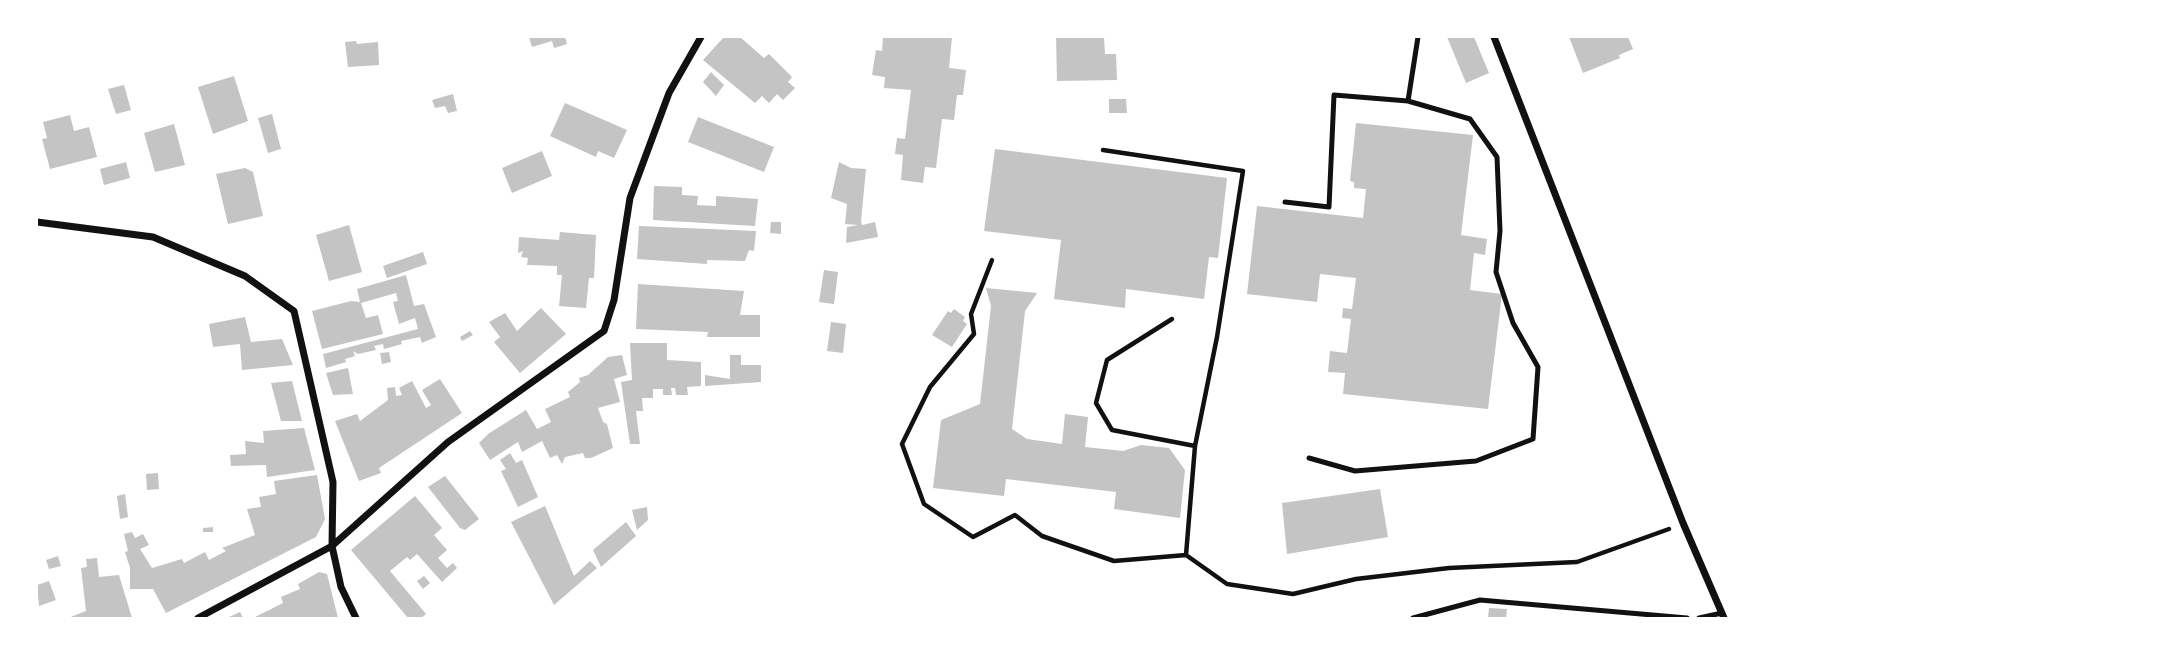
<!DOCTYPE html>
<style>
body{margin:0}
#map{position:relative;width:2177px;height:655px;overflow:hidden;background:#fff;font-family:"PT Sans Narrow",sans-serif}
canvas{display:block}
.frame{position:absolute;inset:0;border:38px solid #fff;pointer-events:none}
</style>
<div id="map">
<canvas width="2177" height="655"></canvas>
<div class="frame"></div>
</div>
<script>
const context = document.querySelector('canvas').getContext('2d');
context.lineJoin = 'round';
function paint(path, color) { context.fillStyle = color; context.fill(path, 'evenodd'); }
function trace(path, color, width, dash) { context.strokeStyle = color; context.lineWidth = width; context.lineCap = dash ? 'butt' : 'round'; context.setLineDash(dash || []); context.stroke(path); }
paint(new Path2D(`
 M529,37H565L567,44L554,48L552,41L532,47Z
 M724,37H740L764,58L769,54L792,77L788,82L795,88L783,100L777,94L769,103L762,96L755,103L703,60Z
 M883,37H952L949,68L966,70L963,95H957L954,120L942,119L936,168L925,167L923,183L901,180L903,155L895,154L897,138L905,139L911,90L884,88L885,77L872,75L876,50L882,51Z
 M1056,37H1104L1105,54H1116L1117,80L1057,81Z
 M1447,37H1474L1489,73L1466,83Z
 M1569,37H1628L1633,49L1619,55L1620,58L1583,73Z
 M356,41L357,44L378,42L379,65L348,67L345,42Z
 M711,72L724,85L716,96L703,82Z
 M234,76L248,121L213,134L198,87Z
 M124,85L131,110L116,114L108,89Z
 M453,94L457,111L448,113L445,106L435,108L432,100Z
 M1109,99H1126L1127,113H1109Z
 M565,103L627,130L614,158L598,151L596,157L550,136Z
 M272,114L281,149L268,153L258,118Z
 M70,115L74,131L89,127L97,157L50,169L42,139L47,138L43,122Z
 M698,117L774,147L764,172L688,142Z
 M1356,123L1473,135L1461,235L1487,239L1485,255L1474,253L1470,290L1502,294L1488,409L1343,394L1345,373L1328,372L1330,351L1347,353L1351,319L1342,318L1343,308L1352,309L1356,278L1320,274L1317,302L1247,294L1257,206L1363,218L1366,189L1354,188V182L1350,181Z
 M174,124L185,165L155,172L144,133Z
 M995,149L1227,178L1218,258L1209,257L1204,299L1126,289L1125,308L1054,299L1061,240L984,231Z
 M542,151L552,176L512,193L502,168Z
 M126,162L130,178L104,185L100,169Z
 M839,162L851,168L866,169L861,221L862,225L875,222L878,237L846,243L847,227L858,225L845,224L847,204L831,198Z
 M245,168L253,172L263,216L228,224L216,174Z
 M654,186L682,187V195L698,196L697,205L716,206V196L758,199L755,226L653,220Z
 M771,222H781V234L770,233Z
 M349,225L362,272L329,281L316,235Z
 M639,226L756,231L754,251L749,250L745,261L707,260V264L637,259Z
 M560,232L596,235L594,278H589L586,308L559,306L562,275H557V266L527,265L528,258L521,257L523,251L518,253L519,237L559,240Z
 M423,252L427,264L387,278L383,266Z
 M824,270L838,272L834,304L819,302Z
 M406,275L414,306L424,304L436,337L422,343L420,337L401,341L402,344L384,349L383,344L374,346L376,350L358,354L353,351L355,356L345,359L346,362L326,368L323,354L418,329L415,318L399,324L393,302L398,301L396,293L361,303L366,318L378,315L383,334L322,349L312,311L351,301L360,302L357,289Z
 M638,284L744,291L740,315H760V337H707L708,332L636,329Z
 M986,288L1037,293L1025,311L1012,429L1027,439L1062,444L1065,414L1088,417L1085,447L1123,451L1141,445L1169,448L1185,470L1180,518L1114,509L1116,492L1006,479L1004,496L933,488L941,420L980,404L991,306Z
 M541,308L566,334L520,373L494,342L500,337L489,322L505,313L517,331Z
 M954,309L965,317L963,321L967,324L952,347L932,335L948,311L951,313Z
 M245,317L251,342L282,339L293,365L242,370L240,344L213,347L209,324Z
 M831,322L846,324L843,353L827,351Z
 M470,331L473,335L462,341L460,337Z
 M630,343H667V360L701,362V386L687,387L688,395H676L675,388H671L672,395H663V389H653V398H642L643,411H636L640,444H630L621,382L632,380Z
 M389,352L391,362L382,364L380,353Z
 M622,355L627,375L614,379L620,402L598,408L603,422L607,424L613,448L591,458H585L583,453L565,457L562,464L557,455L550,458L542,441L522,452L518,442L490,460L479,443L488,434L526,410L537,429L551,422L545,409L570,397L568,392L580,382L579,378L588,375L608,357Z
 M730,355H741V365H761V382L705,386V375L730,379Z
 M348,368L353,394L333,395L326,373Z
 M440,379L462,413L379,468L381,473L359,481L335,421L357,414L360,421L388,400L387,388L395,387L396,396L402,395L399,388L412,381L426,408L431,405L422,390Z
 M292,381L302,421H281L271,383Z
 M304,428L315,470L267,477L266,465L231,466L230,455L246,454L245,441L264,443L263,431Z
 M510,453L516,463L522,460L538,497L518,507L501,471L506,469L500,460Z
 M158,473L159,489L147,490L146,474Z
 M317,475L325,519L316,537L166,613L153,589H130V568L125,552L128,551L124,534L132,532L135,538L143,534L149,545L140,549L152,568L182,559L184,563L205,552L209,560L226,551L222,548L255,535L247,509L261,507L259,497L276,494L274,481Z
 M445,476L479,519L465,530L460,528L428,487Z
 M1380,489L1388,537L1287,554L1282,503Z
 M125,494L128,517L120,519L117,496Z
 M415,496L442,528L434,535L447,550L438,558L447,568L453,563L457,568L442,582L417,554L410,560L407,557L390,571L426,614L421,618H408L351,550Z
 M545,506L574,576L590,561L597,568L554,605L511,522Z
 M647,507L648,520L637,530L632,510Z
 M626,522L636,536L601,567L593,550Z
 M213,527V532H203V528Z
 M58,556L61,566L49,569L46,560Z
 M97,558L99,577L119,575L132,618H68L86,611L81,568L87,567L86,559Z
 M319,572L327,574L338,618H253L283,603L281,597L300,589L298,584Z
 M424,576L430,583L423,589L417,581Z
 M49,581L56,600L39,606L37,585Z
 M1489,608L1507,609L1506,618H1488Z
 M240,612L243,618H227Z`), '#c4c4c4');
trace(new Path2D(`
 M1103,150L1243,171L1217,337L1195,446
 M992,260L971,314L974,334L930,387L902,444L924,504L973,537L1015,515L1042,536L1114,561L1186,555
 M1172,319L1107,360L1096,403L1112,430L1195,446L1186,555L1227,584L1293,594L1356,579L1449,568L1577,562L1669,529`), '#111', 4.5);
trace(new Path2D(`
 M1285,202L1329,207L1334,95L1408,101L1418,37
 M1309,458L1355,471L1476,461L1533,439L1538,367L1513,323L1496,272L1500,231L1497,157L1470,119L1408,101
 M1413,618L1480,600L1687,618
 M1699,618L1722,613`), '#111', 5);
trace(new Path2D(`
 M1494,37L1683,523L1724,618
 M37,222L153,237L245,276L294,311L333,482L332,546L341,587L356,618
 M198,618L332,546L448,442L604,331L614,300L630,198L669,93L701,37`), '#111', 7);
</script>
